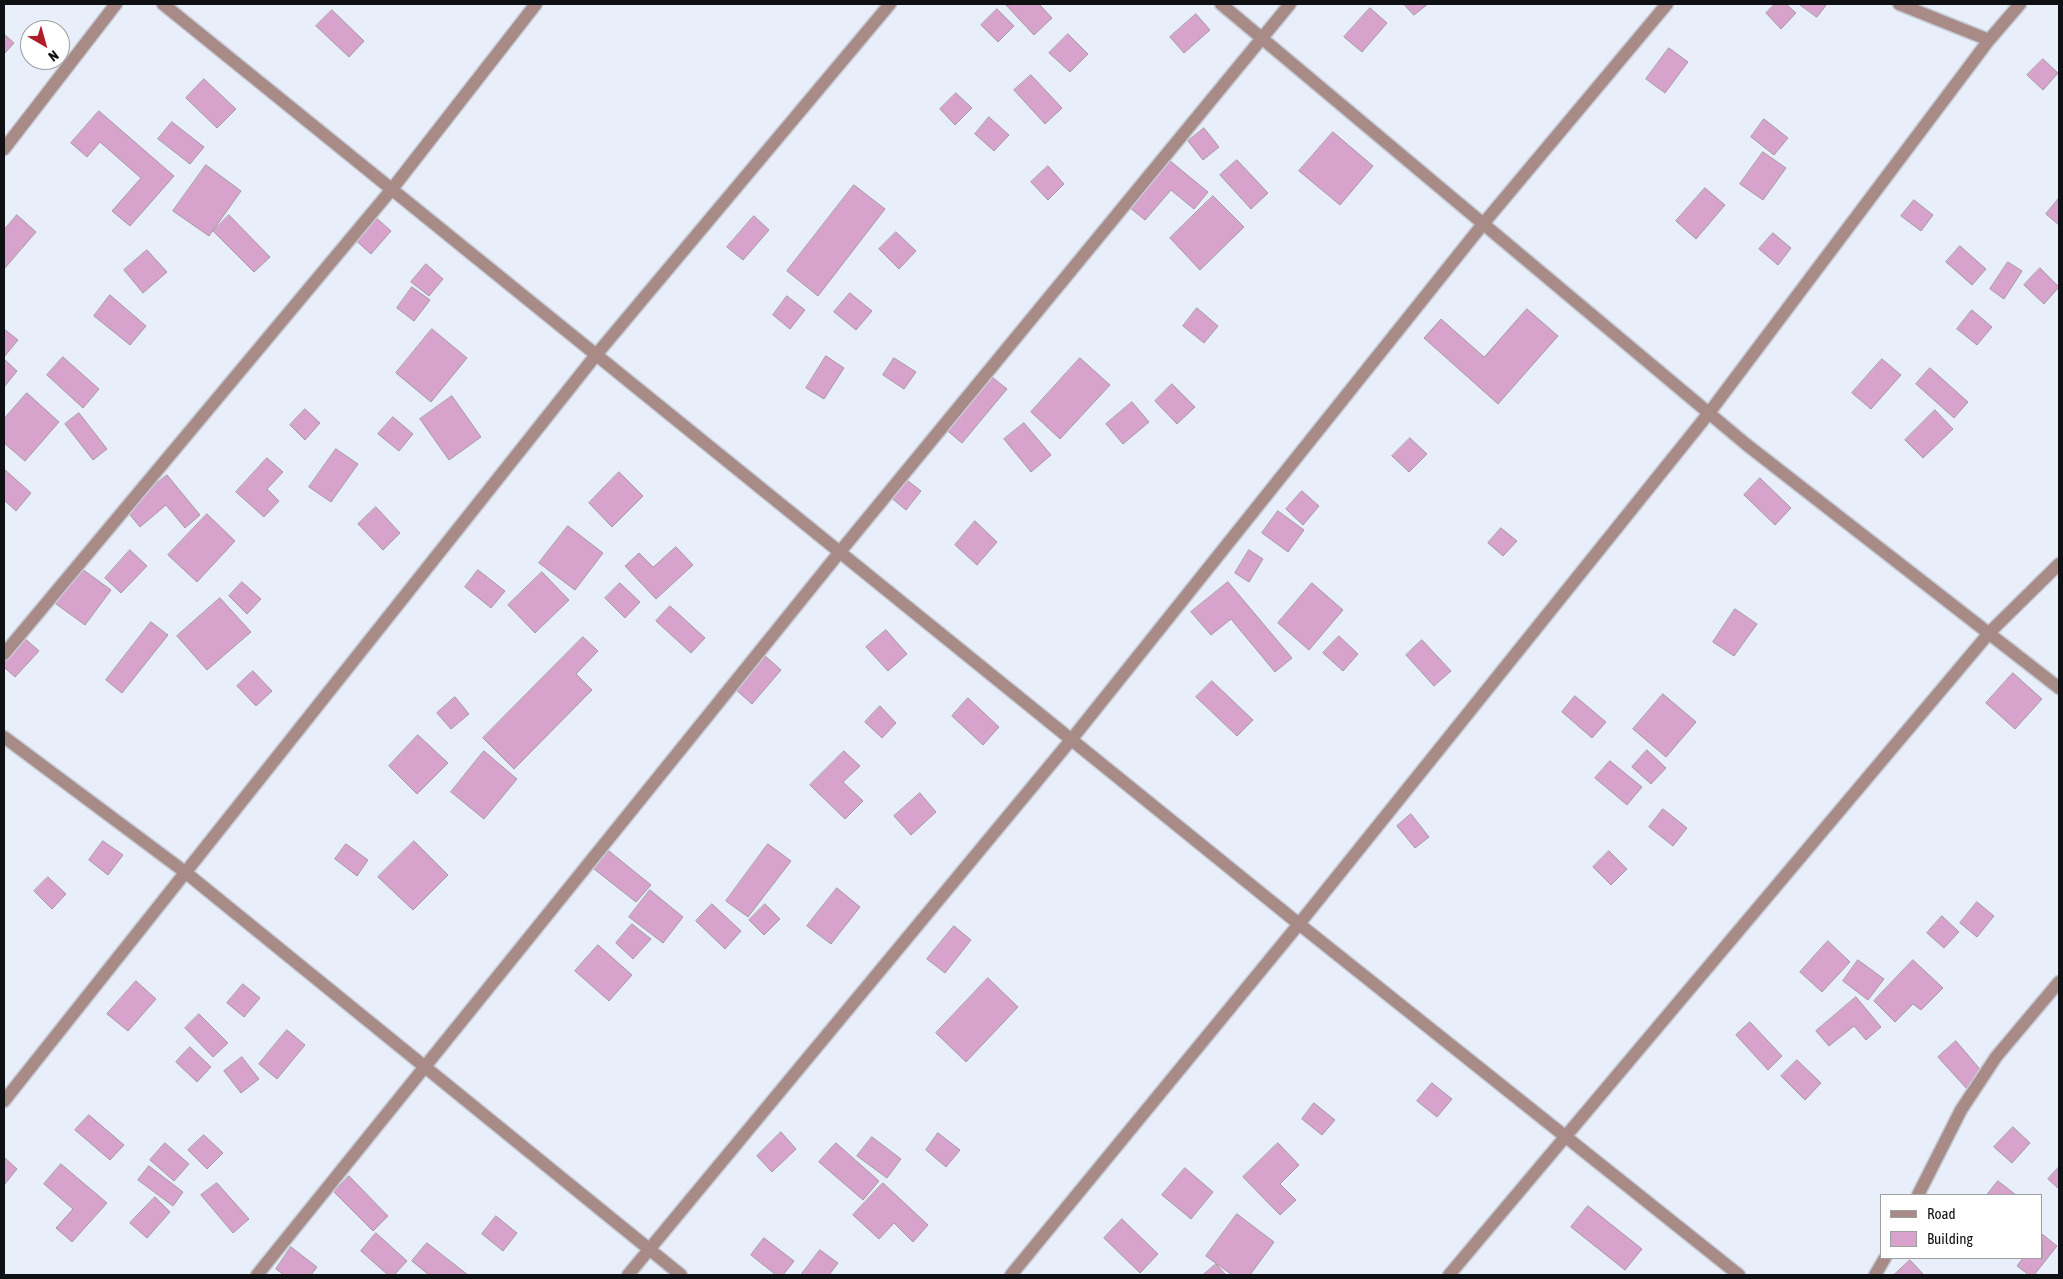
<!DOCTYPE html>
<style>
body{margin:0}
#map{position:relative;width:2063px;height:1279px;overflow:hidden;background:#e8effa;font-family:"Asap Condensed",sans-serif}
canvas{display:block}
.frame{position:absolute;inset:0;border:5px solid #0e1014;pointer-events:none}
.legend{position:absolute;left:1880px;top:1194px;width:162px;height:65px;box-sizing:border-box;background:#fff;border:1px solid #9f9fa1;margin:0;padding:6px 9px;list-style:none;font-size:15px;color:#0e1014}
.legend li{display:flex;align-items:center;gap:10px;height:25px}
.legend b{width:25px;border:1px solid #9f9fa1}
.north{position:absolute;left:20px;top:20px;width:50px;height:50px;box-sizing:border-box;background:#fff;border:1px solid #9f9fa1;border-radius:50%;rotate:142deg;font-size:14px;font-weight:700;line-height:20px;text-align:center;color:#0e1014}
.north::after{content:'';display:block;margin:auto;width:18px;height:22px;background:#af1d29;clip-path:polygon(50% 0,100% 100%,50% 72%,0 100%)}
</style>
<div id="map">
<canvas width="2063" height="1279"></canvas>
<div class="frame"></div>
<ul class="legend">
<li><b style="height:6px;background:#a88a87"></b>Road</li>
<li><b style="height:14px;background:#d7a3cd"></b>Building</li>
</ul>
<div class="north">N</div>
</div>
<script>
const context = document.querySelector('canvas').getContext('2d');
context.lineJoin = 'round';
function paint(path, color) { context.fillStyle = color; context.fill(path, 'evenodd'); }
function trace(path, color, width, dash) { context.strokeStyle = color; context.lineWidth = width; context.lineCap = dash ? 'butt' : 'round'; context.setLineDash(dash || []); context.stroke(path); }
const building = new Path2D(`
 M1007,4H1039L1052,18L1034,35L1006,5Z
 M1404,4H1428L1414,15Z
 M1775,4H1786L1796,13L1781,29L1766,13Z
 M1799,4H1827L1817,17Z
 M1370,8L1387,23L1362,52L1344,37Z
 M997,9L1014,26L998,42L981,25Z
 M332,10L364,41L349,57L316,26Z
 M1196,14L1210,30L1184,53L1170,37Z
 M4,34L14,43L4,54Z
 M1068,34L1088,54L1070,72L1049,53Z
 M1669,48L1688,62L1665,93L1646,79Z
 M2043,59L2058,73L2043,90L2027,75Z
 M1031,75L1062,108L1045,124L1014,90Z
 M204,79L236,109L217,128L186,98Z
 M956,93L972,108L955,125L940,109Z
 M99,111L174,176L130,226L112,211L141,178L100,142L87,157L71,143Z
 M989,117L1009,135L994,151L975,134Z
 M1764,119L1788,138L1774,155L1751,137Z
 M172,122L204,147L190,164L158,139Z
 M1204,128L1219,147L1203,160L1188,141Z
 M1333,132L1373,166L1340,205L1299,171Z
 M1763,152L1786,168L1763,200L1740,184Z
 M1169,160L1208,192L1194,209L1171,190L1145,220L1129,207Z
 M1237,160L1268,193L1251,209L1220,175Z
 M206,165L241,191L209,236L173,211Z
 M1048,166L1064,184L1048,200L1031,182Z
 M854,185L885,209L818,296L787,271Z
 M1705,188L1725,205L1696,239L1676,221Z
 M1213,196L1244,227L1200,270L1170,238Z
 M2059,198V225L2046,214Z
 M1914,200L1933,215L1921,231L1901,216Z
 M17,215L36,232L4,269V230Z
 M229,215L270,257L254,272L213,231Z
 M373,215L391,231L371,254L353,238Z
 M754,216L769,230L743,260L727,247Z
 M896,232L916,251L899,269L879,249Z
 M1773,233L1791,248L1778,265L1759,249Z
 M1960,246L1986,269L1972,285L1946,262Z
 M147,250L167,272L143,293L124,270Z
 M2008,262L2022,271L2004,299L1990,289Z
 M426,264L443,279L429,296L411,282Z
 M2040,268L2059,287L2044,304L2024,285Z
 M412,287L430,300L414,321L397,308Z
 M850,293L872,311L856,330L834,312Z
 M110,295L146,326L130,345L94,316Z
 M787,296L805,310L790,329L773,315Z
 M1197,308L1218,326L1204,343L1183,326Z
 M1527,309L1558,336L1498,404L1424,338L1441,319L1484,357Z
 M1972,310L1992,327L1977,345L1957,329Z
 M4,329L18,340L4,357Z
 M432,329L467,358L431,402L396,373Z
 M826,356L844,368L824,399L806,388Z
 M63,357L99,389L83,408L47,375Z
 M894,358L916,372L904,389L883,375Z
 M1080,358L1110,385L1060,439L1031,412Z
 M4,359L17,371L4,387Z
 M1882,359L1901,375L1871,409L1852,393Z
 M1930,368L1968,402L1954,418L1916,384Z
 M987,373L1007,389L962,443L943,427Z
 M1172,384L1195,407L1177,424L1155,401Z
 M27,393L59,422L25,461L4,443V419Z
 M452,396L481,437L449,460L420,419Z
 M1132,402L1149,422L1123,444L1106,424Z
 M305,409L320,423L305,440L290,425Z
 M1935,410L1953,429L1923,458L1905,440Z
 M79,413L107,449L93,460L65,424Z
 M393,417L413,434L399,451L378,434Z
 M1024,423L1051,455L1031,472L1004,439Z
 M1410,438L1427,454L1409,472L1392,456Z
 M336,449L358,464L331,502L309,487Z
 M267,458L283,472L267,489L279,501L264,517L236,492Z
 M4,469L31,493L16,511L4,500Z
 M619,472L643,496L612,527L589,503Z
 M167,475L200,515L185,528L166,505L140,527L126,510Z
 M903,477L921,491L906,510L889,496Z
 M1760,478L1791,508L1775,525L1744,495Z
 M1302,491L1319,506L1303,525L1286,509Z
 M376,507L400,533L383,550L358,524Z
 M1278,511L1304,530L1288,552L1262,533Z
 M207,514L235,541L197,582L168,555Z
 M975,521L997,542L977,565L955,545Z
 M568,526L603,553L575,590L539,563Z
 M1501,528L1517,541L1503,556L1488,543Z
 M676,547L693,565L656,599L625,566L639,553L653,567Z
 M130,550L147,566L121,593L105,578Z
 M1249,550L1263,559L1249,582L1235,573Z
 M78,566L111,590L85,625L52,601Z
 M478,570L505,591L491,608L465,587Z
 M542,572L569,600L535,633L508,605Z
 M242,582L261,599L247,614L229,596Z
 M1228,582L1292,658L1275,672L1231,619L1211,635L1191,612Z
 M620,583L640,602L625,618L605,598Z
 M1312,583L1343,610L1309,650L1278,623Z
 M220,598L251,632L207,670L177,636Z
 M670,606L705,638L691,653L656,621Z
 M1735,609L1757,624L1734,656L1713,642Z
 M151,622L168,635L122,693L106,680Z
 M886,630L907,654L888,671L866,647Z
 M21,635L39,651L15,677L4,667V654Z
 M1339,636L1358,654L1343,671L1323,653Z
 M583,637L598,651L576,674L592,690L514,769L483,738Z
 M1422,640L1451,671L1434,686L1406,655Z
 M764,655L781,670L752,704L734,688Z
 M253,671L272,691L256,706L237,686Z
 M2013,673L2042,699L2015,729L1986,703Z
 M1212,681L1253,720L1237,736L1196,697Z
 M1663,694L1696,722L1666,757L1633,729Z
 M1575,696L1606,722L1592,738L1562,712Z
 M455,697L469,714L451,729L437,713Z
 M968,698L999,727L983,745L952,716Z
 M880,706L896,723L882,738L865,722Z
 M418,735L448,763L417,794L389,766Z
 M1647,750L1666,768L1651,784L1632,767Z
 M484,751L517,779L484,819L451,792Z
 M844,751L860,766L843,782L863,801L845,819L810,785Z
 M1610,761L1642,787L1627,805L1595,778Z
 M920,793L936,812L911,835L894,816Z
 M1663,809L1687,828L1673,846L1649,827Z
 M1411,814L1429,837L1415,848L1397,826Z
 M103,841L123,855L108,875L89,860Z
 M414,841L448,875L413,910L378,877Z
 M346,844L368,860L357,876L335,859Z
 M768,844L791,861L748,917L726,901Z
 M609,851L651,885L636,902L594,869Z
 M1609,851L1627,869L1611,885L1593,867Z
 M48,877L66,894L52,909L34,891Z
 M837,888L860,907L831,944L807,926Z
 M650,890L683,917L663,943L629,917Z
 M1977,902L1994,916L1977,937L1960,923Z
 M712,904L741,931L725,949L696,921Z
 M765,904L780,919L764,935L749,920Z
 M1942,916L1959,932L1944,948L1927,933Z
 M632,924L651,939L633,959L616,943Z
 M954,926L971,940L945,973L927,959Z
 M1828,941L1850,962L1822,992L1800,972Z
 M598,945L632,975L609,1001L575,971Z
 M1858,960L1884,979L1868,1000L1843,981Z
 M1913,960L1943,988L1921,1010L1913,1004L1895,1022L1874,1001Z
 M988,978L1018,1007L966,1062L936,1033Z
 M136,981L156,999L128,1031L107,1014Z
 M243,984L260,998L244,1017L227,1003Z
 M1856,997L1881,1027L1866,1040L1854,1026L1829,1046L1816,1031Z
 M199,1014L228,1043L213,1057L185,1028Z
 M1750,1022L1782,1056L1768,1070L1736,1035Z
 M287,1030L305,1045L277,1079L259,1064Z
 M1956,1041L1984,1074L1967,1089L1938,1057Z
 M190,1047L211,1067L197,1082L176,1062Z
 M242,1057L259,1079L241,1093L224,1071Z
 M1797,1060L1821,1083L1805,1100L1781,1076Z
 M1432,1083L1452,1099L1437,1117L1417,1101Z
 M1314,1103L1335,1120L1322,1135L1302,1119Z
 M89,1115L124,1145L110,1160L75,1130Z
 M2013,1127L2030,1143L2012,1163L1994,1147Z
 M781,1132L796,1149L772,1172L757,1156Z
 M938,1133L960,1150L946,1167L926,1150Z
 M204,1135L223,1153L207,1169L188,1150Z
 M872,1137L901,1159L887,1178L857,1156Z
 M165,1143L189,1164L174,1181L150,1160Z
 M836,1143L879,1181L863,1200L819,1162Z
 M1278,1143L1299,1165L1280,1184L1296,1200L1280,1215L1243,1177Z
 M4,1157L17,1169L4,1185Z
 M61,1164L107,1203L72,1242L56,1228L73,1209L44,1184Z
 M149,1166L183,1192L173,1206L138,1180Z
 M2059,1167V1189L2048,1179Z
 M1185,1168L1213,1192L1191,1219L1162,1195Z
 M349,1176L388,1216L373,1231L334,1192Z
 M1998,1181L2016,1195H1987Z
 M217,1183L249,1219L233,1233L201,1195Z
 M883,1183L928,1225L913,1242L894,1223L879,1239L853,1215Z
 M155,1197L170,1212L147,1238L130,1223Z
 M1588,1206L1642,1249L1625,1270L1571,1227Z
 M1237,1214L1274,1242L1250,1275H1232L1206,1256Z
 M496,1216L517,1233L503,1251L482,1234Z
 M1122,1219L1158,1254L1140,1273L1104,1238Z
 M376,1233L407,1261L394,1275H388L361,1251Z
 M2042,1234L2057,1246L2034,1275H2029L2017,1266L2023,1258H2042Z
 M764,1238L794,1261L783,1275H776L751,1255Z
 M427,1243L468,1275H429L412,1261Z
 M291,1247L317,1267L311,1275H284L276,1269Z
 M820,1250L838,1263L829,1275H801Z
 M1910,1260L1924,1275H1894Z
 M1216,1264L1226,1275H1203Z`);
paint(building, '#d7a3cd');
trace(building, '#a499a1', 1);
const street = new Path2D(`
 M163,4L1299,924L1739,1275
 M1221,4L1747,445L2059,688
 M1899,4L1989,40
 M4,149L116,4
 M4,654L392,189L536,4
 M4,737L185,872L681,1275
 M4,1101L596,355L890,4
 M1918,1195L1961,1110L1996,1057L2059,982
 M257,1275L839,553L1290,4
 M628,1275L1071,740L1483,224L1667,4
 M1011,1275L1299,924L1709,413L1989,40L2020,4
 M1449,1275L1990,632L2059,564
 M1875,1275L1885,1258`);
trace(street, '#c5cbd5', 15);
trace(street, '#a88a87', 12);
</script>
